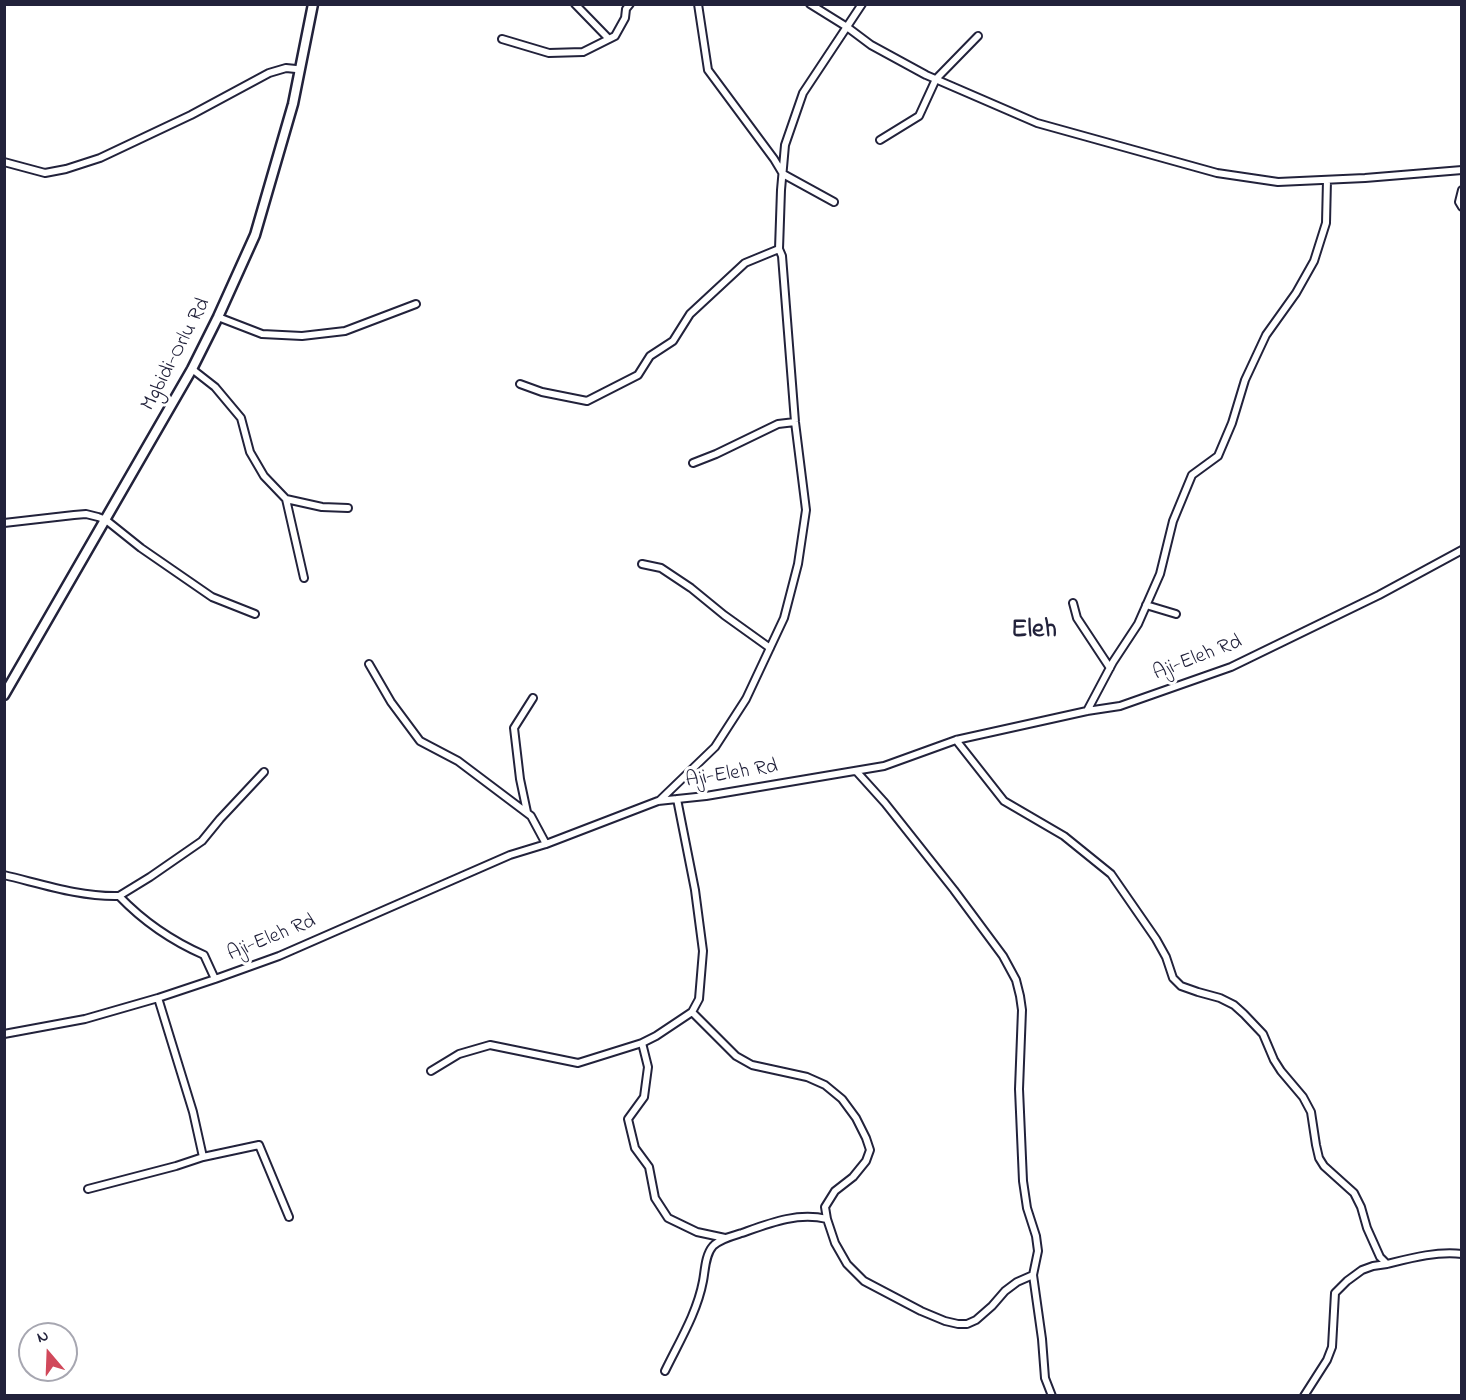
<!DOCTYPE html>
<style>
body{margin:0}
#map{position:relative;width:1466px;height:1400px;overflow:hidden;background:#fff;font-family:"Indie Flower",sans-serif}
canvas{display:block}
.frame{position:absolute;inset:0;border:6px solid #22223b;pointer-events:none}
.north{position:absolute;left:18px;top:1322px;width:60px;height:60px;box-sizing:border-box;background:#fff;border:2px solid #a7a7b1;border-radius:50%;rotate:341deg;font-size:16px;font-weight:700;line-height:24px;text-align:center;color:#22223b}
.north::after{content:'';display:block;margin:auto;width:21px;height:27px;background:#d1495b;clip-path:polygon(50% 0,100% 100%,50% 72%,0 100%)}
</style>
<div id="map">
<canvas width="1466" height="1400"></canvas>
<div class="frame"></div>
<div class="north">N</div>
</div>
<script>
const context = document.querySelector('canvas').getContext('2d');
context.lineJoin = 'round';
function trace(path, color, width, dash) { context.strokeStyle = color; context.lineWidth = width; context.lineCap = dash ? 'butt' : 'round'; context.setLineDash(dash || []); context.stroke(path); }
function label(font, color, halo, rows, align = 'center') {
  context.font = font + ' "Indie Flower",sans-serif'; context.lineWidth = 6; context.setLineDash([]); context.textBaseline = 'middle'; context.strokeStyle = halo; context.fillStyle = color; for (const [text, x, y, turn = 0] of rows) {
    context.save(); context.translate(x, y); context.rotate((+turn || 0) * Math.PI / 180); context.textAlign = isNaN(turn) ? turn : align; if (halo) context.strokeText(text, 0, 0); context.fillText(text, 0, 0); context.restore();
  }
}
const street = new Path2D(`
 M575,4L609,39
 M698,4L708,70L774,159L783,174L834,202
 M810,4L847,27L871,45L926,75L1037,123L1217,173L1278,182L1365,178L1462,170
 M502,39L549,53L583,52L615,36L625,18L626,9L630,4
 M880,140L919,116L936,79L978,36
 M4,162L45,173L66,169L100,158L191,115L269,73L286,68L296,69L300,71
 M1462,190L1459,202L1462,207
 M218,317L262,334L302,336L345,331L416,304
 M192,369L215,387L241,418L250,452L264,476L286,499L322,507L348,508
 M520,384L542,392L587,401L638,375L650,356L673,341L690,314L745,263L779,249
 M693,463L716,454L778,424L795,422
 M286,499L304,578
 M4,523L74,515L86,514L98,517L106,520L141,548L212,597L255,614
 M642,564L661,568L691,588L724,615L770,648
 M1073,603L1077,618L1110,668
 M1146,605L1176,614
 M369,664L391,702L420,741L458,761L531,816L546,844
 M1087,711L1113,662L1138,624L1160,574L1173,521L1192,475L1218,456L1232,423L1245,380L1266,335L1296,293L1314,261L1326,223L1327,180
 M956,740L1004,801L1064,836L1111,874L1156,939L1166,957L1173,978L1181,986L1198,992L1220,998L1234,1005L1244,1014L1263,1034L1274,1060L1281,1071L1303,1097L1311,1112L1316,1145L1319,1158L1324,1166L1354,1193L1361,1207L1367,1228L1380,1257L1387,1264C1411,1258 1437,1251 1462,1254
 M857,772L885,803L954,890L1003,956L1016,980L1020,996L1022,1010L1019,1089L1023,1181L1027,1208L1036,1236L1038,1251L1033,1275L1042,1339L1045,1378L1052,1396
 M677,799L695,890L703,951L699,999L692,1012L736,1056L752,1065L807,1077L825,1085L842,1099L856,1118L866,1138L870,1150L866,1161L853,1177L835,1191L825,1207L827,1219L835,1243L847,1264L864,1281L921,1311L945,1321L958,1324H967L976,1320L992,1306L1005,1291L1017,1282L1033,1275
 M659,801L715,747L746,699L784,618L798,564L806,510L795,422L782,256L779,249L781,190L785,145L803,93L862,4
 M527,812L520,779L514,728L533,698
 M4,875C42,884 80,897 119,896C143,921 172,941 204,955L215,979
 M119,896L150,877L202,841L220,819L264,772
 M158,998L193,1112L203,1157
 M692,1012L656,1036L642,1043L648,1067L644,1097L628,1119L635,1148L649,1167L655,1198L668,1218L697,1232L725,1238
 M4,1034L85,1019L158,998L215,979L279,956L510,855L546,844L658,801L706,796L884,766L956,740L1087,711L1120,706L1231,667L1379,595L1462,550
 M431,1071L459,1054L490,1045L578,1063L642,1043
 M88,1189L176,1166L203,1157L259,1145L289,1217
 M665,1371C679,1342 697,1313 703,1281C705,1271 705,1255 713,1246C720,1239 732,1236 742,1233C770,1223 797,1212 827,1219
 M1304,1396L1327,1360L1332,1347L1335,1293L1347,1281L1362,1270L1373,1266L1387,1264`);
const secondary = new Path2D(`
 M4,695L192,369L218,317L255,235L293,104L313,4`);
trace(street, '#22223b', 10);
trace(secondary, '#22223b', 13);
trace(street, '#fff', 6);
trace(secondary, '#fff', 8);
label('21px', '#22223b', '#fff', [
 ["Mgbidi-Orlu Rd",177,355,-62],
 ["Aji-Eleh Rd",1198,659,-21],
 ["Aji-Eleh Rd",732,775,-9],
 ["Aji-Eleh Rd",272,939,-22]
]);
label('bold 27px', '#22223b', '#fff', [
 ["Eleh",1034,632]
]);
</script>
